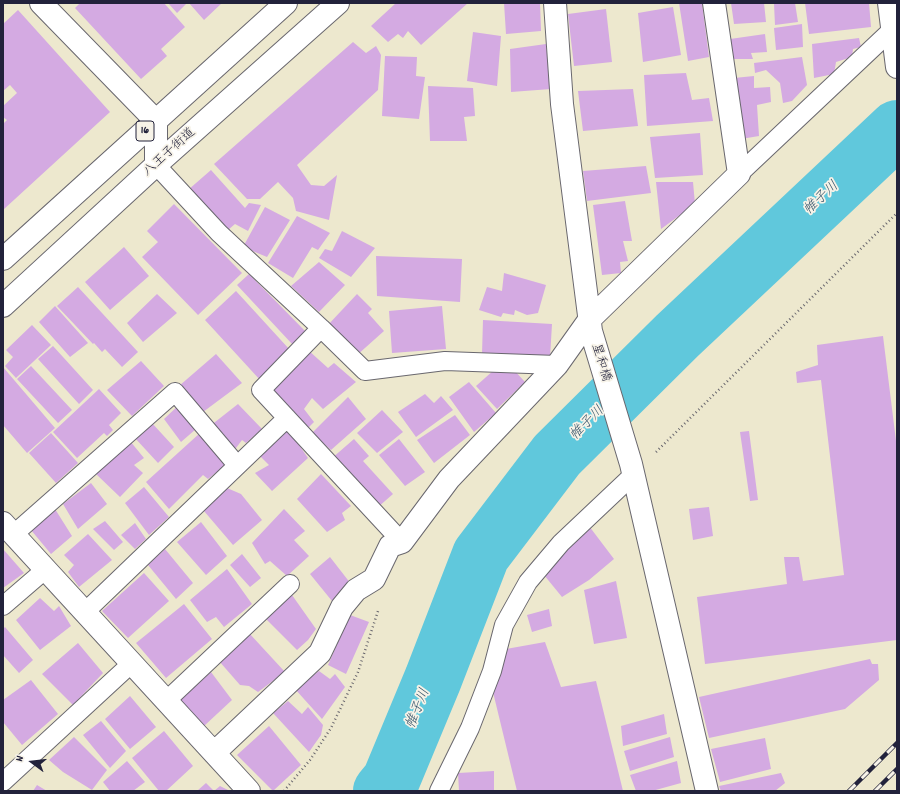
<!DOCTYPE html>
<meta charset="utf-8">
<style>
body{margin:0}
#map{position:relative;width:900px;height:794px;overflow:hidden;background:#ede8ce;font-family:Dekko,sans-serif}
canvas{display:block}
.frame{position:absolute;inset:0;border:4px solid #22223b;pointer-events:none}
.north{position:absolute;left:12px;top:742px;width:40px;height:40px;-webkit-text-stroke:3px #f7f3e8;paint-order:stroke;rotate:285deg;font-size:11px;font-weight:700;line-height:16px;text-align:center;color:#22223b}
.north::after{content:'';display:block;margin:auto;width:14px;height:18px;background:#22223b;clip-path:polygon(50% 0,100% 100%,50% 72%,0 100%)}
</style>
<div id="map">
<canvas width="900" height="794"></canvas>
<div class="frame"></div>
<div class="north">N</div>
</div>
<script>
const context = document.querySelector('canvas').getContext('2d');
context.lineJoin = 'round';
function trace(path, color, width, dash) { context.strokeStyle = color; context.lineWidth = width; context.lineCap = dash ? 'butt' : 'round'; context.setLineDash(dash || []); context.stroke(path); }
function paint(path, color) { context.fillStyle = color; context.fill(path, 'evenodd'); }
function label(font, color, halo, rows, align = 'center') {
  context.font = font + ' Dekko,"Klee One",sans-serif'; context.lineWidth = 3.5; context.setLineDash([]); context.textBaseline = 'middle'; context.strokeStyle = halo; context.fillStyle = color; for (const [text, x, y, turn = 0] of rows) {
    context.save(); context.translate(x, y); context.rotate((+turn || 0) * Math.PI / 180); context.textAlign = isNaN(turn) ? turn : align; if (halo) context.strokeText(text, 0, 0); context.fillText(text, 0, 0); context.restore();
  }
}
trace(new Path2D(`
 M382,791L391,780L433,679L481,555L557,455L677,336L897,129`), '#60c8dc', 58);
paint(new Path2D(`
 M80,3H164L185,27L161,49L167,56L141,79L75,8Z
 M168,3H187L177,13Z
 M189,3H222L204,20Z
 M396,3H468L421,45L408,31L403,38L398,34L388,42L371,26Z
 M504,3H540L541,31L506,34Z
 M679,3H702L709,57L688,61Z
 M731,3H764L766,22L734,24Z
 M782,3H795L798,22L775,25L774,4Z
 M805,3H869L871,27L809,34Z
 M673,7L681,55L643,62L638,13Z
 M606,9L612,62L574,66L568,14Z
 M18,10L110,112L3,210V124L7,120L3,117V106L17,93L10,85L3,91V24Z
 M802,24L803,47L776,50L774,28Z
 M473,32L501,36L497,86L467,81Z
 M765,34L767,52L751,53L753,59H734L730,39Z
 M859,38L861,47L853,49L852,57L836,62L834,74L814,78L812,44Z
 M353,42L366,53L376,46L381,55L378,90L297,165L311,185L324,186L337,175L329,220L296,211L293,198L278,182L260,199H247L214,164Z
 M546,44L551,89L511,92L510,49Z
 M385,56L417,57L416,76L425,77L419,119L382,116Z
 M802,57L807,85L792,101L783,103L780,83L766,70L755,73L754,63Z
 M686,73L692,100L709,98L713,121L647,126L644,75Z
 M754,76V88L770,87L771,102L757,105L759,136L741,139L734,78Z
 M428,86L473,88L475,116L464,117L467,141H430Z
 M633,89L638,126L583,131L578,91Z
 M700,133L703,175L655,178L650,137Z
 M646,166L651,193L587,201L583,171Z
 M211,170L245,208L249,203L261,205L248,231L235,224L228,230L188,190Z
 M656,182H693L695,204L661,229Z
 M625,201L632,241H623L628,261L620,262L621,273L602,275L593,205Z
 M174,204L242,273L198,315L142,257L158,242L147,231Z
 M265,207L290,220L267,257L243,247Z
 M297,216L330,233L318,250L312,247L293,278L268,263Z
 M342,231L375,248L351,277L319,258L325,249L332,251Z
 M124,247L149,276L110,310L85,282Z
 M376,256L462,259L460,302L377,296Z
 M319,262L345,285L319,312L291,286Z
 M504,273L546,285L538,313L527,315L515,310L514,315L503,313L501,317L479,310L487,287L502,291Z
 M249,274L306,332L293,345L237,285Z
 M78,287L138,352L122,367L105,349L102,352L94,343L93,344L57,306Z
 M236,291L290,350L261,381L205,320Z
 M157,294L177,313L143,342L127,323Z
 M357,294L372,309L368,313L384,331L356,356L327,326Z
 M55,306L88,343L70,357L39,322Z
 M442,306L446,349L392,353L389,311Z
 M483,320L552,324L550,358L482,354Z
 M32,325L51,345L16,378L5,366L13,357L6,350Z
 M883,336L897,449V640L705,664L697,597L787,584L784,557H799L803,581L844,575L821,380L797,383L796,372L818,365L817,345Z
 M53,346L93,390L79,404L38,359Z
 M308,350L328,368L334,363L356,382L323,409L312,398L304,409L314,422L306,430L269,390Z
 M216,354L242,383L203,412L179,386Z
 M141,361L164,386L132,416L107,390Z
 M31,366L72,410L58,423L17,379Z
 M3,367L55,428L27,453L3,425Z
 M494,370H514L525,382L497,409L476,386Z
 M469,382L496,413L474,432L449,397Z
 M99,389L121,413L109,425L113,430L107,436L104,433L77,458L53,432Z
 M425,394L434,403L441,396L453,410L416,437L398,412Z
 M348,397L366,419L331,450L312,433Z
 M180,404L196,429L181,442L164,419Z
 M238,404L262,429L246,443L242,440L233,452L210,426Z
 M382,410L403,432L377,453L357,433Z
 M455,415L470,435L434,463L417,440Z
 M151,422L174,447L158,463L134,437Z
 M288,429L308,458L272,491L255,473L269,465L259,455Z
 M749,431L758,500L750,501L740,432Z
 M51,433L78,463L56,483L29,453Z
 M200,433L228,463L208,479L203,475L169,509L146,482Z
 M354,439L369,456L363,461L393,494L377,508L331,459Z
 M399,439L425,472L405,486L379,455Z
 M130,441L144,458L134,465L143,473L120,497L96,474Z
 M321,474L351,506L342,513L345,520L327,532L297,499Z
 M91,483L107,504L78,529L63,504Z
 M144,487L169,517L149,535L125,503Z
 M227,488L241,494L262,520L233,545L204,511Z
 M709,507L713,536L693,540L689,509Z
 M55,509L72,536L51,554L31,530Z
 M284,509L305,531L294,540L309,556L287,576L270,561L265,564L252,543Z
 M105,521L123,542L114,550L93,529Z
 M201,522L227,556L206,575L177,542Z
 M135,523L146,539L135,549L121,535Z
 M589,526L614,559L589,580L562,597L544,575Z
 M88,534L112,560L79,587L68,572L74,565L64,555Z
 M3,549L24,573L3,588Z
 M165,549L193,583L176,599L148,565Z
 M242,554L261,578L250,587L230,565Z
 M330,557L351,584L332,601L310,574Z
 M227,569L252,604L224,627L216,617L207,622L190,600Z
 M144,573L169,601L128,638L102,611Z
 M616,581L627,638L594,644L584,590Z
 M292,595L316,629L308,640L297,650L266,619Z
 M40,598L54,611L59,606L71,626L40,650L16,620Z
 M184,604L212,639L166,678L136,643Z
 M549,609L552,626L532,632L527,615Z
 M350,615L369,622L346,674L328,665Z
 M5,627L33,660L19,673L3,655V629Z
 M249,633L285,672L258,692L249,686L240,685L219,661Z
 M545,642L561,687L596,681L623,791H517L492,688L506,649Z
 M78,643L103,673L73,705L42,674Z
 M870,659L872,664H878L879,680L845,709L709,738L699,697Z
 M319,671L330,679L335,674L345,687L322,719L295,689Z
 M211,672L232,700L203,727L180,700Z
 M31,680L58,714L22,745L3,722V700Z
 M130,696L156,727L130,749L105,719Z
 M288,701L302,714L308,707L323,725L321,735L309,752L273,713Z
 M664,714L667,734L623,746L621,726Z
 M101,721L126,751L110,768L83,735Z
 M269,726L301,765L273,791L237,755Z
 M164,731L193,766L166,791H159L132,758Z
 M74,737L107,770L92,790L63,772L49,760Z
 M670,737L674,757L630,771L624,751Z
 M765,738L771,769L720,782L711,749Z
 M127,761L145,782L133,791H110L103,782Z
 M677,761L681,783L652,791H636L630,775Z
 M494,771V791H459L458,773Z
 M781,773L785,783L775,791H721L719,786Z
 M206,783L214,791H197Z
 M37,785L47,791H33Z
 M220,786L230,791H214Z`), '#d4aae2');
const lane = new Path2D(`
 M156,165L219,233L321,328L365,371L445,361L557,365
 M739,174L897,25
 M321,328L261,390L402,542
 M14,534L175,392L237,465
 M3,606L46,569
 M85,612L287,418
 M166,701L290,584
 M3,782L132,663
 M439,791L470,728L492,671L504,625L528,582L561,543L633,475`);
const street = new Path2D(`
 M41,3L156,121V165
 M555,3L562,104L591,331L631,464L707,791
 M3,523L249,791
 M214,753L320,653L342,607L356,590L374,579L390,546L402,542L449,479L557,365L589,320L739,174L714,3`);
const secondary = new Path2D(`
 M889,3L897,67`);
const highway = new Path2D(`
 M3,259L286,3
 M3,306L156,165L338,3`);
trace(lane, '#69676e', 20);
trace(street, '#69676e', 24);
trace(secondary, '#69676e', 24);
trace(highway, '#69676e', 24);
trace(new Path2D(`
 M656,452L897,213
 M284,791L310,760L331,728L358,672L378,611`), '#69676e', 2.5, [1, 3]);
trace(lane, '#fff', 18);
trace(street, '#fff', 22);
trace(secondary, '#fff', 22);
trace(highway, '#fff', 22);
const rail = new Path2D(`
 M849,791L897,743
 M875,791L897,769`);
trace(rail, '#22223b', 4.5);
trace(rail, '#f7f3e8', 3, [9]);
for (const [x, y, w] of [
 [145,131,18]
]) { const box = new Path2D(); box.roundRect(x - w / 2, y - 10, w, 20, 3); context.fillStyle = '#f7f3e8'; context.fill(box); trace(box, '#22223b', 1); }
label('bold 12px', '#22223b', null, [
 ["16",145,131]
]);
label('13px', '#22223b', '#f7f3e8', [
 ["八王子街道",170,153,-42],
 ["星和橋",600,363,73]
]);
label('italic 14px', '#35546b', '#f7f3e8', [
 ["帷子川",822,199,-43],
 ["帷子川",588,424,-45],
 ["帷子川",419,709,-68]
]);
</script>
